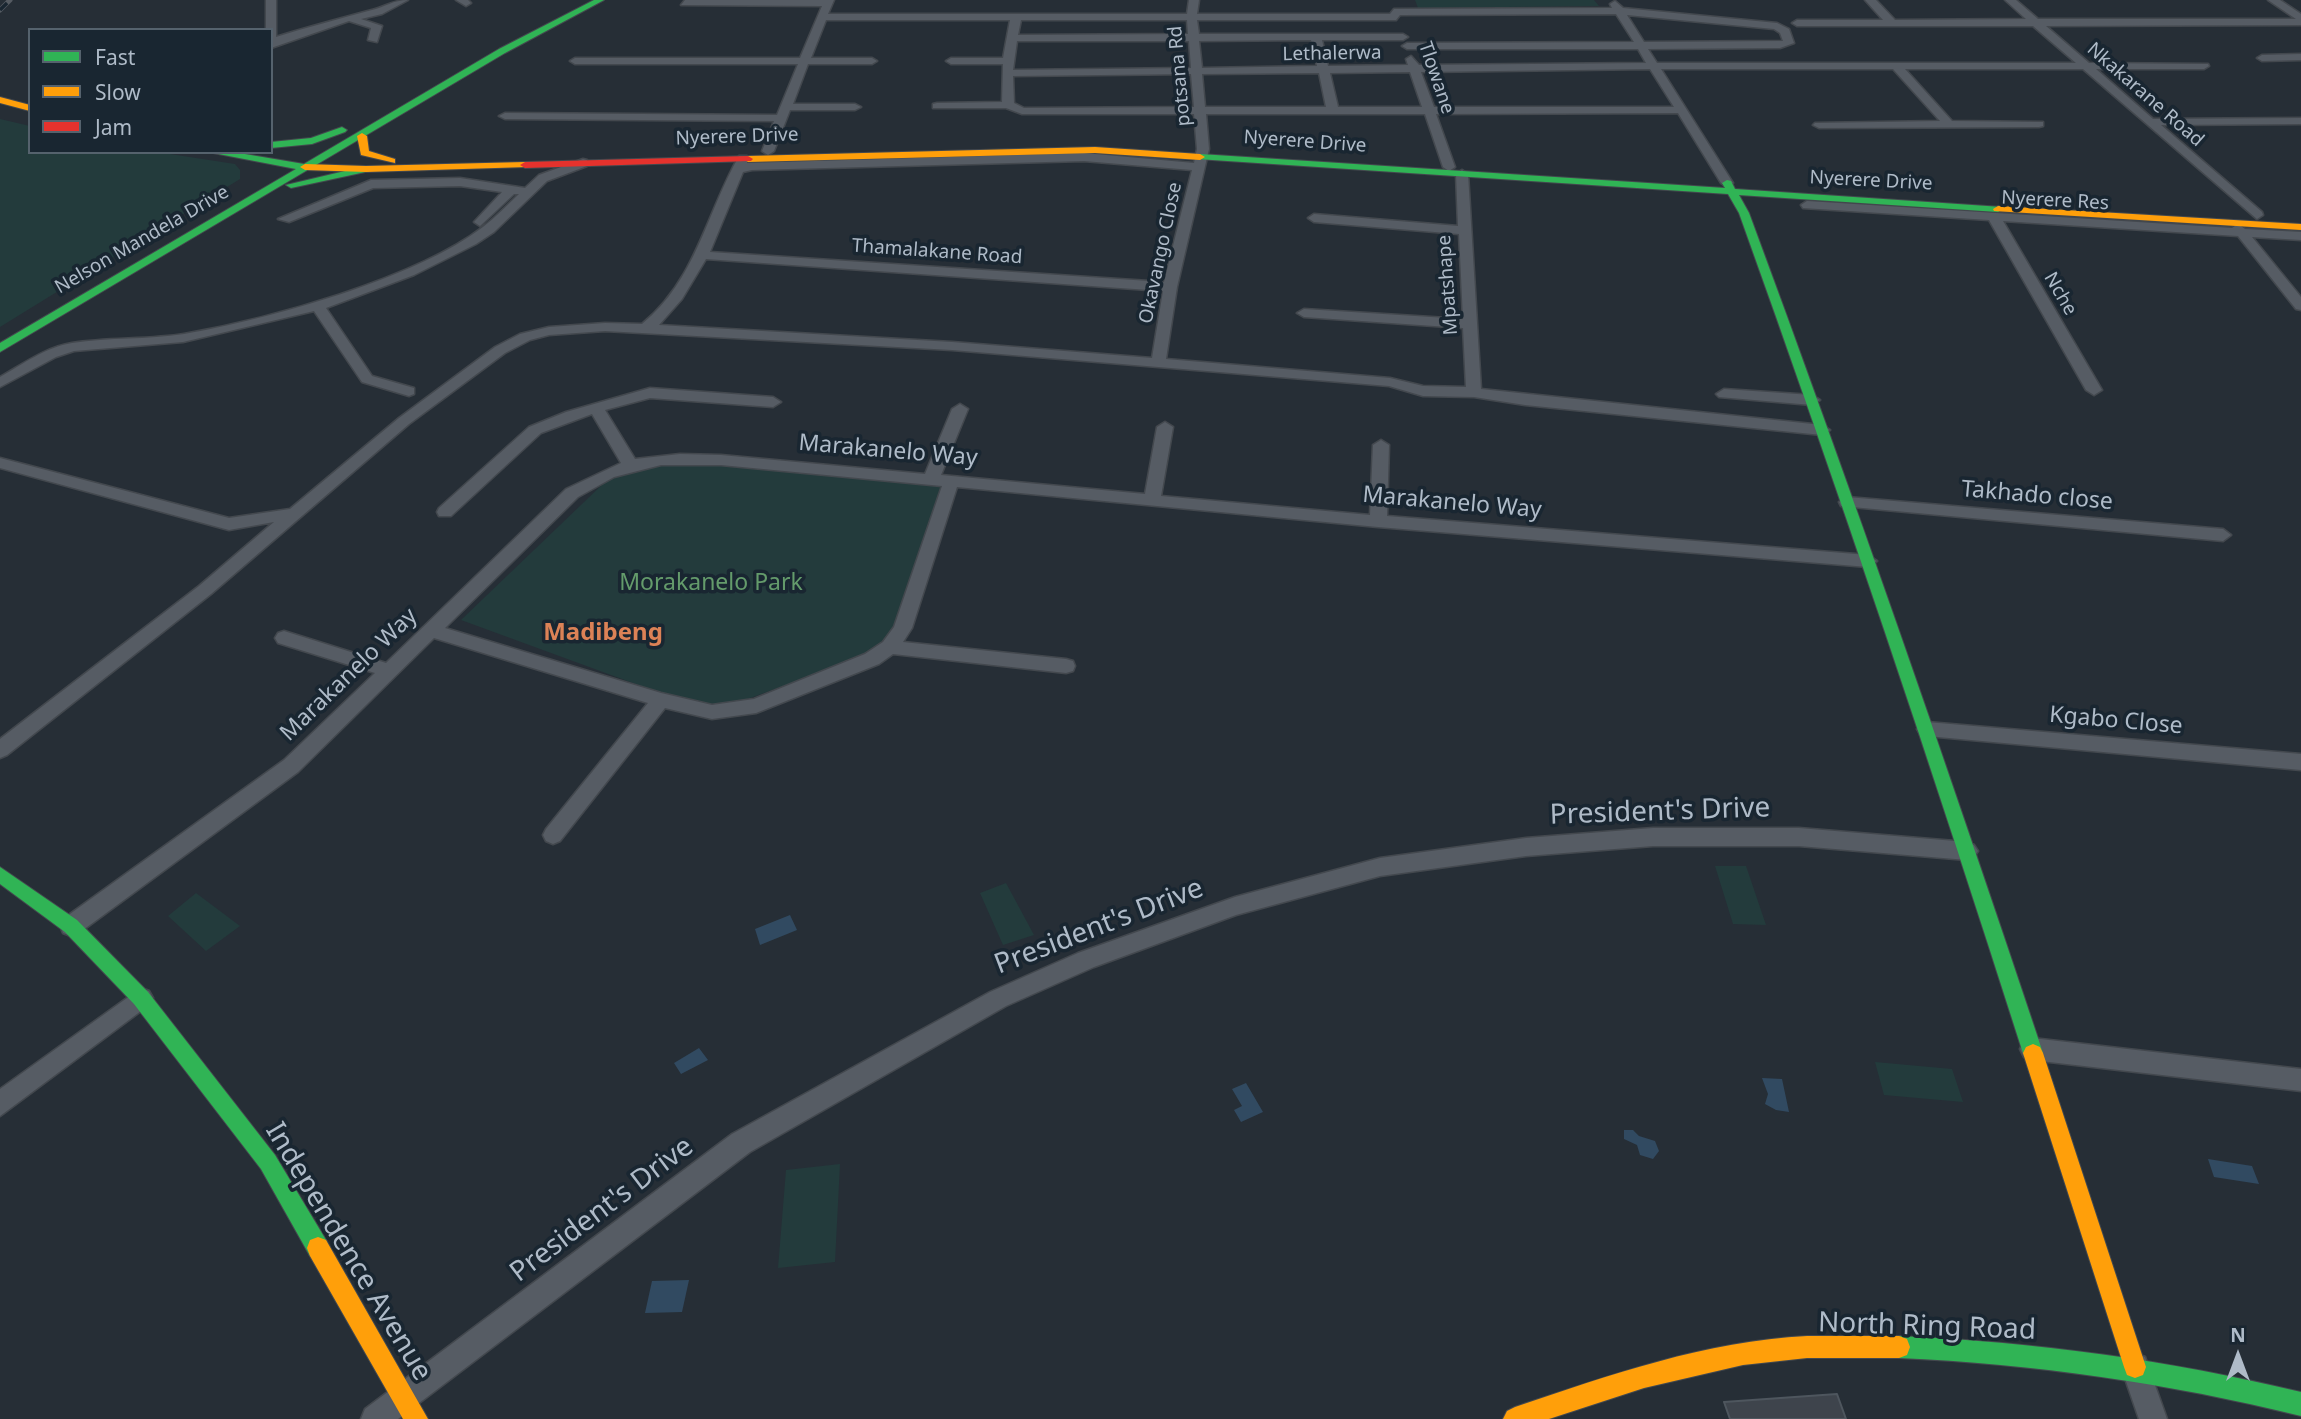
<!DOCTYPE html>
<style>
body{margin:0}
#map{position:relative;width:2301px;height:1419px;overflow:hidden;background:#262e36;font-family:"Noto Sans",sans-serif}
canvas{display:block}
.legend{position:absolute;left:28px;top:28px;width:245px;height:126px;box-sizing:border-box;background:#192631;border:2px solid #55626d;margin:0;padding:9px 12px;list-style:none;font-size:21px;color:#afbbc8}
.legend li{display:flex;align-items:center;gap:14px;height:35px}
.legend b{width:35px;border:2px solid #55626d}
.north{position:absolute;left:2203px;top:1321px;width:70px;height:70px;-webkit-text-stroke:5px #192631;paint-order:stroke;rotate:0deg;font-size:19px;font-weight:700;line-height:28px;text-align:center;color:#afbbc8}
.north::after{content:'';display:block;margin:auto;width:24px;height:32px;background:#afbbc8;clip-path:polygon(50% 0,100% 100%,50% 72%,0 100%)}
</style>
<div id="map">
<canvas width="2301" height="1419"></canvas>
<ul class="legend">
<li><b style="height:9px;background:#30b455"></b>Fast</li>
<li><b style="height:9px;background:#ff9f0a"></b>Slow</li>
<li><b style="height:9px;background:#e5322d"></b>Jam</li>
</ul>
<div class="north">N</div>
</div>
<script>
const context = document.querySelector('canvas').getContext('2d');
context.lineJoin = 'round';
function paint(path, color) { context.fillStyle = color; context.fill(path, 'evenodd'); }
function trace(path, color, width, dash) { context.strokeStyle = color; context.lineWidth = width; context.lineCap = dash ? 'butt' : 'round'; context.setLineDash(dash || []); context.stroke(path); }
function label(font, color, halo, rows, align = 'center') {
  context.font = font + ' "Noto Sans",sans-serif'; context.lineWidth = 7; context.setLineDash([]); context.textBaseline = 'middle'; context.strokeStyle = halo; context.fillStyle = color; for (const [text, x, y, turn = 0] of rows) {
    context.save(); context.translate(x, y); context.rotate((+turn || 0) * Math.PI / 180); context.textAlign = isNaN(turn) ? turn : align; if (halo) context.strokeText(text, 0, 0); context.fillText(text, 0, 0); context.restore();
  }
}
paint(new Path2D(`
 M1415,0H1594L1599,6L1418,8Z
 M0,119L30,126V152H157L235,164L240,170V179L0,327Z
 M674,457L951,482L890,647L712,712L461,620L606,481Z
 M1715,866H1746L1766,925L1733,924Z
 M1006,883L1034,935L1003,945L980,893Z
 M196,893L240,926L206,951L168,916Z
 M1875,1062L1952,1069L1963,1102L1884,1095Z
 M840,1164L835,1262L778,1268L786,1170Z`), '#233b3c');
paint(new Path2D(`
 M790,915L797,930L760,945L755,929Z
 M699,1048L708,1060L681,1074L674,1063Z
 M1762,1078L1782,1079L1789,1112L1776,1110L1765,1104L1768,1094Z
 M1246,1083L1263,1112L1241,1122L1234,1110L1242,1106L1232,1089Z
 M1624,1130H1633L1639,1136L1655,1141L1659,1151L1653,1159L1640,1155L1637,1145L1624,1139Z
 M2208,1159L2252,1166L2259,1184L2214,1177Z
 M689,1280L682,1312L645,1313L652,1281Z`), '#314a61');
const building = new Path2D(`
 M1837,1394L1846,1419H1730L1724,1402Z`);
paint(building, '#3e444c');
trace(building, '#4e565e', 2);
const street = new Path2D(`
 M266,0H276V37C308,27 339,19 372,10C385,7 393,0 408,0L382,14L361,19L382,26L377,42L368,40L371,28L349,21L271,48V30H266Z
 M456,0H468L471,3L466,6Z
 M685,0H834L828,14H1187L1189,0H1199L1197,14H1390L1394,9L1612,8L1610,4L1615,1L1623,8L1777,23L1789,29L1794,43L1780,48L1648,49L1657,63H2076L2033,26H1797L1792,23L1797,20H1883L1865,0H1876L1895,20L2026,19L2005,0H2016L2038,19H2296L2268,0H2280L2301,14V25L2046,26L2089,63L2208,64L2209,66L2204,69H2096L2153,119L2301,118V124L2161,125L2262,212L2263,215L2257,219L2083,69H1905L1952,121L2043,122V126L2039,127L1819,128L1813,125L1815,123L1940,121L1893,69H1661L1733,183L1727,187L1721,183L1678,113L1436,114L1455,167L1449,171L1443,167L1425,114H1206L1209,149L1177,287L1166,359L1390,378L1423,386L1466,387L1463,328L1304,317L1297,313L1304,309L1463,319L1459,234L1314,222L1308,218L1314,214L1458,226L1456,174L1462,170L1468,174L1481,389L1822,425L1830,430L1822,435L1525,405L1474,397L1423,396L1389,386L952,350L605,331L549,335L530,340L505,353L409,424L211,594L7,755L0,758V739L199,586L274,522L229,530L0,468V458L229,518L290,509L399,418L495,347L520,334L549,327L605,323L642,324C696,280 706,214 739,156H747V163L1084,153L1194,163L1197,149L1194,114H1022L1006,108H933V104L937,103L1002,102L1003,64H951L946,61L951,58H1003L1010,20H826L811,58H872L877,61L872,64H808L793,104H855L861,107L855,110H790L774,151L768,155L762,151L774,121L505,119L499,116L505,113L777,115L798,64H575L570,61L575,58H800L822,6L681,5ZM1616,14L1634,42L1407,43L1402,46L1407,49H1638L1646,63L1419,65L1411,56L1406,59L1408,65L1328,66L1322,40H1403L1408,37L1403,34H1199L1197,20H1396L1400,15ZM1627,15L1774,29L1780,33L1783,41L1644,42ZM1021,20H1187L1188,34L1018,35ZM1311,40L1317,66L1202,68L1199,41ZM1017,41H1189L1191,68L1013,70ZM1650,69L1674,107H1434L1421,72ZM1410,72L1422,107H1338L1330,73ZM1319,73L1326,107H1205L1202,74ZM1191,74L1194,107L1024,108L1014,103L1013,76ZM1084,161L1192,170L1164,282L710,252L743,172L752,170ZM706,259L1163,291L1152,358L952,342L659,325L682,299Z
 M2301,54V60L2262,61L2257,58L2262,55Z
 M583,159L587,160V166L547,181L494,232L476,244L414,275L326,308L372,376L414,388V394L409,396L362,382L314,311L183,342L74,351L56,357L0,387V377C23,364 46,347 72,343C109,337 147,340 184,334C269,319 415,279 483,227C496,217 507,205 519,194H514L480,226L474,222L502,192L460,186L373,188L289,222L278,219L371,180L460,178L525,188L539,175Z
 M1807,201L2232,228L2238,224L2245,229L2301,232V240L2252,237L2301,297V310L2296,309L2238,236L2003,221L2102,390L2094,395L2086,390L1989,220L1803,208L1801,205Z
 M650,388L773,397L781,402L773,407L650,398L605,410L635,459L680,454L721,455L925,474L952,409L960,404L968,409L941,475L1145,494L1157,427L1165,422L1173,427L1161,496L1370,515L1373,445L1381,440L1389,445L1387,516L1868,555L1877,561L1868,567L1378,527L957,487L912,628L903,642L1066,659L1073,661L1075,666L1073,671L1066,673L893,654L879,664L756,713L712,719L665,708L560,841L553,844L546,841L543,835L546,829L648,703L434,638L298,772L79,933L71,936L63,933L60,926L63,919L284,760L375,673L278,643L275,638L278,633L284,631L386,663L566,489L621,463L592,414L541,433L451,516H439L437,512L439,508L529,427L566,412ZM661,465H721L942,486L894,627L883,642L865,654L754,699L712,705L661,693L445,628L578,497L614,477Z
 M1724,389L1812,395L1820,400L1812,405L1719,397L1716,394Z
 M1847,497L2223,529L2231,535L2223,541L1841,506L1839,502Z
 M1927,722L2301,754V770L1927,736L1920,734L1917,729L1920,724Z
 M1653,828H1799L1967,842L1974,845L1978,851L1974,857L1967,860L1799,846H1653L1526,856L1380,876L1236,915L1094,967L1006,1006L750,1152L398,1419H361L365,1409L732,1134L990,992L1078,953L1235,897L1380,858L1526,838Z
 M141,988L149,991L153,998L149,1005L0,1116V1089Z
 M2032,1038L2301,1069V1091L2032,1060L2024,1057L2020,1049L2024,1041Z
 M2135,1353L2145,1357L2167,1419H2139L2121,1367L2125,1357Z`);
const fast = new Path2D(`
 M594,0H604L505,53L0,352V343L296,169L208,152H233L304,164L499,49Z
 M342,127L347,130L345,132L312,144L271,148V142L311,138Z
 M1200,154L1725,188L1722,183L1727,180L1731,181L1735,189L2002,207L2003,209L1998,212L1739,195L1749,213C1852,491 1949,771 2043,1053L2040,1059L2033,1062L2026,1059L2023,1053C1933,771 1839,491 1739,213L1728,194L1197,159L1195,157Z
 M366,166L370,167V171L291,188L286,185Z
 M0,867L77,920L148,992L275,1155L326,1240L329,1248L326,1256L318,1259L310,1256L261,1169L134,1004L65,932L0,884Z
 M1899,1336C2035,1342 2168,1360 2301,1392V1416C2168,1383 2035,1364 1899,1358L1891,1355L1888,1347L1891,1339Z`);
const slow = new Path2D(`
 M0,97L30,105V111L0,103Z
 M362,133L367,136L369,151L395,159V163L361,155L357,136Z
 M1095,147L1200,154L1205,157L1200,160L1095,153L748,162L743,159L748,156Z
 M525,162L528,163V167L366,172L305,170L300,167L305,164L366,166Z
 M1998,206L2301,224V230L1994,211L1993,209Z
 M2033,1044L2040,1047L2043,1053L2146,1367L2143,1375L2135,1378L2127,1375L2124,1367L2023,1053L2026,1047Z
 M318,1237L326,1240L428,1419H403L310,1256L307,1248L310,1240Z
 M1807,1336H1899L1907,1339L1910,1347L1907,1355L1899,1358H1807L1743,1365L1644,1388L1549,1419H1503L1507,1411L1515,1407C1610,1375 1706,1341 1807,1336Z`);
const jam = new Path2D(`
 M748,156L753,159L751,161L525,168L520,165L525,162Z`);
trace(street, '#43484e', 3);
trace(fast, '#43484e', 2);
trace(slow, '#43484e', 2);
trace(jam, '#43484e', 2);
paint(street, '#565c64');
paint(fast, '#30b455');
paint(slow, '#ff9f0a');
paint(jam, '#e5322d');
const rail = new Path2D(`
 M0,10L10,0`);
trace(rail, '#555b62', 5);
trace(rail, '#192631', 3.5, [10]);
label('19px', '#afbbc8', '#192631', [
 ["Lethalerwa",1332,54,-1],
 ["potsana Rd",1180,76,-95],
 ["Tlowane",1436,78,71],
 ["Nkakarane Road",2145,95,41],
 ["Nyerere Drive",737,137,-2],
 ["Nyerere Drive",1305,142,4],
 ["Nyerere Drive",1871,181,3],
 ["Nyerere Res",2055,201,3],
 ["Nelson Mandela Drive",142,240,-30],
 ["Thamalakane Road",937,252,4],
 ["Okavango Close",1161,253,-78],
 ["Mpatshape",1448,285,-94],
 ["Nche",2060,294,60]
]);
label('23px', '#afbbc8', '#192631', [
 ["Marakanelo Way",888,451,5],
 ["Takhado close",2037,496,5],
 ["Marakanelo Way",1452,503,5],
 ["Marakanelo Way",349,675,-44],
 ["Kgabo Close",2116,721,5]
]);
label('23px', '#649b6b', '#192631', [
 ["Morakanelo Park",711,583]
]);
label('bold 24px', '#dc8256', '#192631', [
 ["Madibeng",603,633]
]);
label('28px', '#afbbc8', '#192631', [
 ["President's Drive",1660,812,-2],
 ["President's Drive",1099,927,-21],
 ["President's Drive",602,1210,-37],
 ["Independence Avenue",348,1252,59],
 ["North Ring Road",1927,1327,2]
]);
</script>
